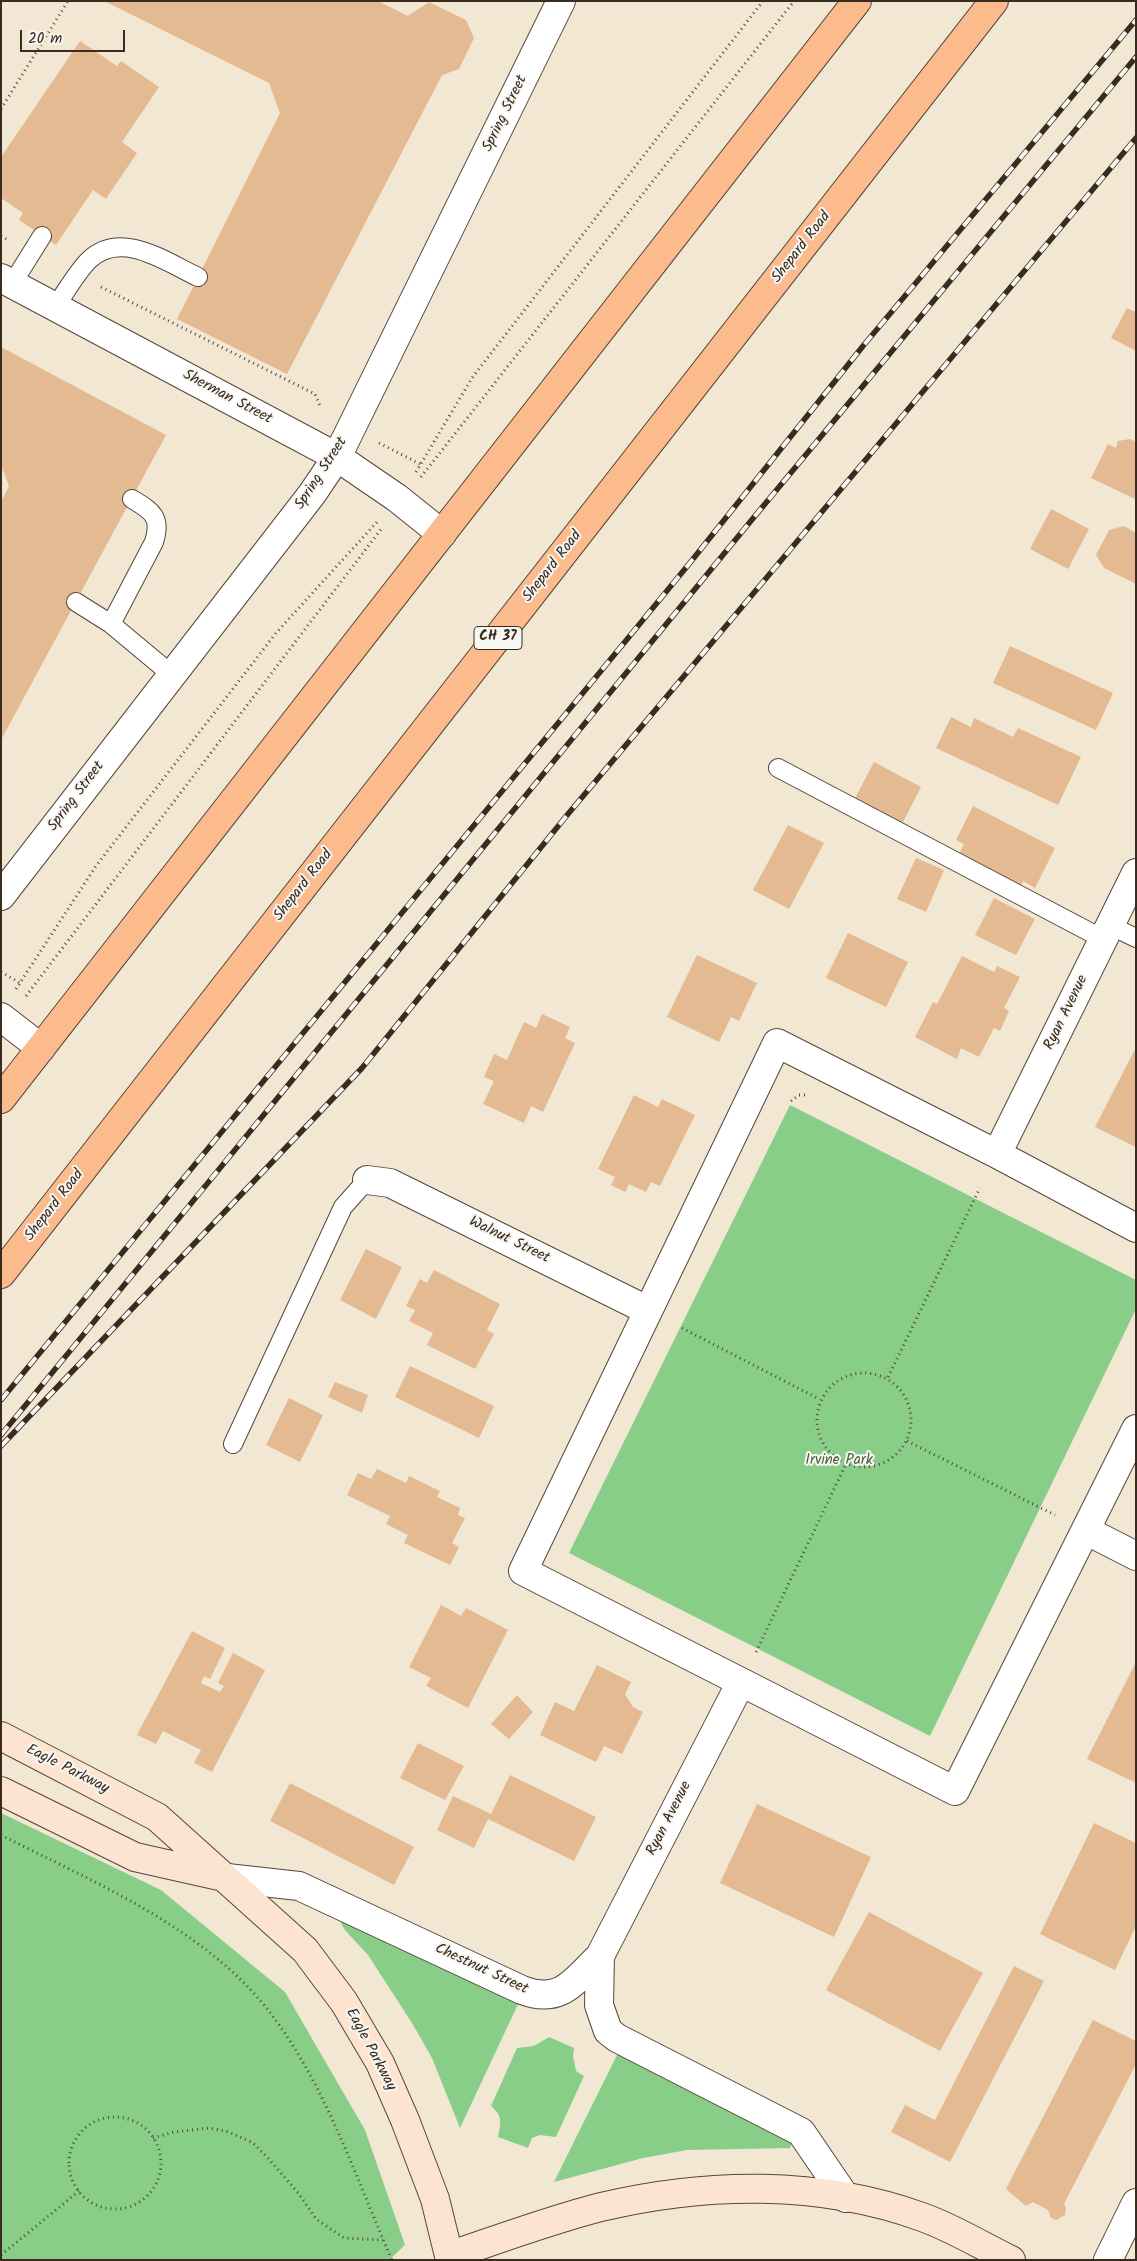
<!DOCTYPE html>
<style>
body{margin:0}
#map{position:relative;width:1137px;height:2261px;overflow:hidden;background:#f2e7d2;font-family:Kalam,sans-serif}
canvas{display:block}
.frame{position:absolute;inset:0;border:2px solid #3b2a1e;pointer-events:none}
.scale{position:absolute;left:20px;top:30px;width:105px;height:22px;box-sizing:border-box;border:2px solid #3b2a1e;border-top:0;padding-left:6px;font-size:15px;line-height:18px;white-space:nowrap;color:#3b2a1e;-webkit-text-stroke:4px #f6f6f2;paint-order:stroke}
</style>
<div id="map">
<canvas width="1137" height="2261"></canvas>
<div class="frame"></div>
<div class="scale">20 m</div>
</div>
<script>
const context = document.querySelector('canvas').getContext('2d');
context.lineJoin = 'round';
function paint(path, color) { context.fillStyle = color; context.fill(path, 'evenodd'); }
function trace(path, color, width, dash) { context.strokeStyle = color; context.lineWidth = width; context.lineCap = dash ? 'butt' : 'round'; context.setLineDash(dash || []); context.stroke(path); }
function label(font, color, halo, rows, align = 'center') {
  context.font = font + ' Kalam,sans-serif'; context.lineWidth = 4; context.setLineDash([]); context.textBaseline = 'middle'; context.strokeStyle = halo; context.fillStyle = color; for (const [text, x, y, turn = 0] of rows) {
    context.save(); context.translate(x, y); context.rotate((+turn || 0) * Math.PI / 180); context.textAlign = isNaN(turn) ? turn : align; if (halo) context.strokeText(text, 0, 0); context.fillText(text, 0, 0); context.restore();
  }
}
paint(new Path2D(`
 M790,1105L1136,1280V1309L930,1736L569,1553Z
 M1,1813L161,1890L285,1992L365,2130L405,2245L389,2260H1Z
 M343,1918L519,2002L460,2128L432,2058L412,2023L368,1955L344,1929L341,1923Z
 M549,2037L574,2048L573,2056L576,2071L584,2076L556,2137L540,2135L532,2138L528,2148L498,2137C501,2123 503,2116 491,2106L517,2048L534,2046Z
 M618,2053L789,2139L792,2143L790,2148L687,2150L643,2158L554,2182Z`), '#88ce88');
paint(new Path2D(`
 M104,1H378L408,16L429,2L466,20L474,38L459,69L442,75L287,374L177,319L280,113L269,83Z
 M80,41L117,66L121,61L159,87L122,142L137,153L106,199L93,190L56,245L19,220L23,213L1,198V157Z
 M1127,308L1136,312V351L1111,338Z
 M1,347L166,435L1,740V502L9,486L1,465Z
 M1130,439L1136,442L1135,499L1091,478L1108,444L1116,448L1118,441Z
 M1051,509L1089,529L1068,569L1030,549Z
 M1124,526L1136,533V584L1104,568L1096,555L1109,530Z
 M1010,646L1113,693L1096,730L993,683Z
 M951,717L971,727L974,718L1013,737L1018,728L1081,757L1058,805L936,748Z
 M874,762L921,787L900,828L852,804Z
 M973,806L1055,848L1035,888L1023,881L1021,887L958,856L964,844L956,840Z
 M788,825L824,843L789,909L753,890Z
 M916,858L944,870L926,912L897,899Z
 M994,898L1035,919L1016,955L975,935Z
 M848,933L908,962L886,1007L826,978Z
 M697,955L757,983L739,1021L731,1017L719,1042L667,1017Z
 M962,956L994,972L997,966L1020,977L1004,1008L1009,1011L1000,1031L994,1028L979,1057L961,1048L957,1059L915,1037L933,1002L937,1004Z
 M542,1014L570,1027L565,1038L575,1043L543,1112L531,1106L524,1123L483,1104L494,1081L484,1077L494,1054L507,1060L524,1022L536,1028Z
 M1134,1051L1136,1052V1147L1095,1127Z
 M634,1095L658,1107L662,1099L695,1115L660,1186L651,1182L646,1192L629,1184L625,1192L611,1185L615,1177L598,1169Z
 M366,1249L402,1267L376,1319L340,1300Z
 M434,1270L500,1304L487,1330L494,1334L475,1369L427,1345L433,1333L409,1321L415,1310L406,1306L420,1279L427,1283Z
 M410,1366L494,1406L479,1438L395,1397Z
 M335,1382L368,1395L362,1413L328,1397Z
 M289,1398L323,1415L300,1462L266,1445Z
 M377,1469L406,1483L409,1476L440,1491L437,1497L460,1508L458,1515L465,1518L452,1543L459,1547L450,1565L404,1543L408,1535L386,1524L390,1516L347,1495L358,1473L371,1479Z
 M441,1605L461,1616L466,1608L508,1630L468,1708L426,1686L431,1678L409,1667Z
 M192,1631L225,1648L210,1679L204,1676L201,1683L220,1692L224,1686L218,1683L233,1653L265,1670L212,1772L194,1763L201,1750L163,1731L156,1744L137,1735Z
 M1136,1662V1783L1087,1759Z
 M597,1665L631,1682L625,1694L633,1707L643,1712L622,1754L604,1746L596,1762L540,1735L555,1702L574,1711Z
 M517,1695L533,1712L509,1739L491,1724Z
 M418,1743L464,1766L445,1800L400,1778Z
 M510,1775L596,1817L574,1861L488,1819L474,1848L437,1830L453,1796L491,1814Z
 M290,1783L414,1847L394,1885L270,1821Z
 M757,1804L871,1857L834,1937L720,1883Z
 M1094,1823L1136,1843V1926L1115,1970L1040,1934Z
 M869,1912L983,1973L940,2051L826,1990Z
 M1014,1966L1044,1981L950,2162L891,2132L905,2105L935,2120Z
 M1093,2020L1136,2041V2064L1064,2204L1066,2208L1065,2215L1056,2220L1051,2218L1048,2210L1033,2202L1026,2206L1006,2189Z`), '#e3ba92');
const lane = new Path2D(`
 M12,284L42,236
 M55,307C66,292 76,273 89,260C121,229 166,262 198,277
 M76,602L111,624L171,674
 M111,624L154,542C162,517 152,511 132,499
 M778,768L1103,939
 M1109,925L1136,938
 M233,1444L343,1207L367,1180`);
const street = new Path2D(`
 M1,278L337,457L397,498L442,534
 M1,896L312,494L337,457L561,1
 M1,1017L41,1048
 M997,1154L1136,873
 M367,1180L390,1183L647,1310
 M1136,1228L997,1154L777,1043L523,1571L955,1791L1136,1429
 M1087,1531L1136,1556
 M227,1878L299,1886L522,1990C561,2005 574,1981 600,1956L741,1682
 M600,1956L599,2005L608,2031L617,2038L801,2132L846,2198
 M1108,2260L1136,2203`);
const secondary = new Path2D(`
 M1,1736L157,1817L305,1950L344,2002L380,2063L405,2120L435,2199L450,2260
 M1,1791L135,1857L224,1877
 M449,2256C499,2239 550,2220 601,2207C706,2182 820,2180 922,2217C953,2228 982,2246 1011,2260`);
const highway = new Path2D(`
 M1,1099L857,1
 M1,1274L994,1`);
trace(lane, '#564639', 20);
trace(street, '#564639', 30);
trace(secondary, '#564639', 30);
trace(highway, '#564639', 30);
trace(new Path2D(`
 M1,109L68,1
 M1,236L8,240
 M101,287L315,394L320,406
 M379,443L422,465
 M416,472L472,378L763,1
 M421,477L794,1
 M1,972L20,983
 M16,989L96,866L276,633L377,522
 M26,996L382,528
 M791,1101L799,1095H806
 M682,1328L819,1399
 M817 1420a47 47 0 1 1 94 0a47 47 0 1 1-94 0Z
 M888,1377L980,1188
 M907,1441L1055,1515
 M756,1652L846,1464
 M1,1835C93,1882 203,1927 268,2010C325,2083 355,2176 392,2260
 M69 2163a46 46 0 1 1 92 0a46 46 0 1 1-92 0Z
 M153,2138L174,2132L209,2128L229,2132L253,2143L268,2158L299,2194L316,2219L344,2238L383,2240
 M1,2255L79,2191`), '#564639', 3, [1, 4]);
trace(lane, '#fff', 18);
trace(street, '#fff', 28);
trace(secondary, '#fde4d1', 28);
trace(highway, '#fbbb8c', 28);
const rail = new Path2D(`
 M1,1400L689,564L863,346L1136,20
 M1,1435L750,522L1136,57
 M1,1446L362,1068L568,814L1136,138`);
trace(rail, '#3b2a1e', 5.5);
trace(rail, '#f6f6f2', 4, [11]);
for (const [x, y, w] of [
 [498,638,48]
]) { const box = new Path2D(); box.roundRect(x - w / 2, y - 11.5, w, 23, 4); context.fillStyle = '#f6f6f2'; context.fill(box); trace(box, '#3b2a1e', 1); }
label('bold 14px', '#3b2a1e', null, [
 ["CH 37",498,638]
]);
label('15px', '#3b2a1e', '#f6f6f2', [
 ["Spring Street",506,114,-64],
 ["Shepard Road",802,248,-52],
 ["Sherman Street",227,398,28],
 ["Spring Street",322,474,-57],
 ["Shepard Road",553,567,-52],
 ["Spring Street",77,797,-53],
 ["Shepard Road",304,886,-52],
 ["Ryan Avenue",1067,1013,-64],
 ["Shepard Road",55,1206,-52],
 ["Walnut Street",509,1241,26],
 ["Eagle Parkway",67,1770,27],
 ["Ryan Avenue",670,1819,-63],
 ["Chestnut Street",481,1970,25],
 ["Eagle Parkway",370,2050,62]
]);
label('15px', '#525b3e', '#f6f6f2', [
 ["Irvine Park",839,1461]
]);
</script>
